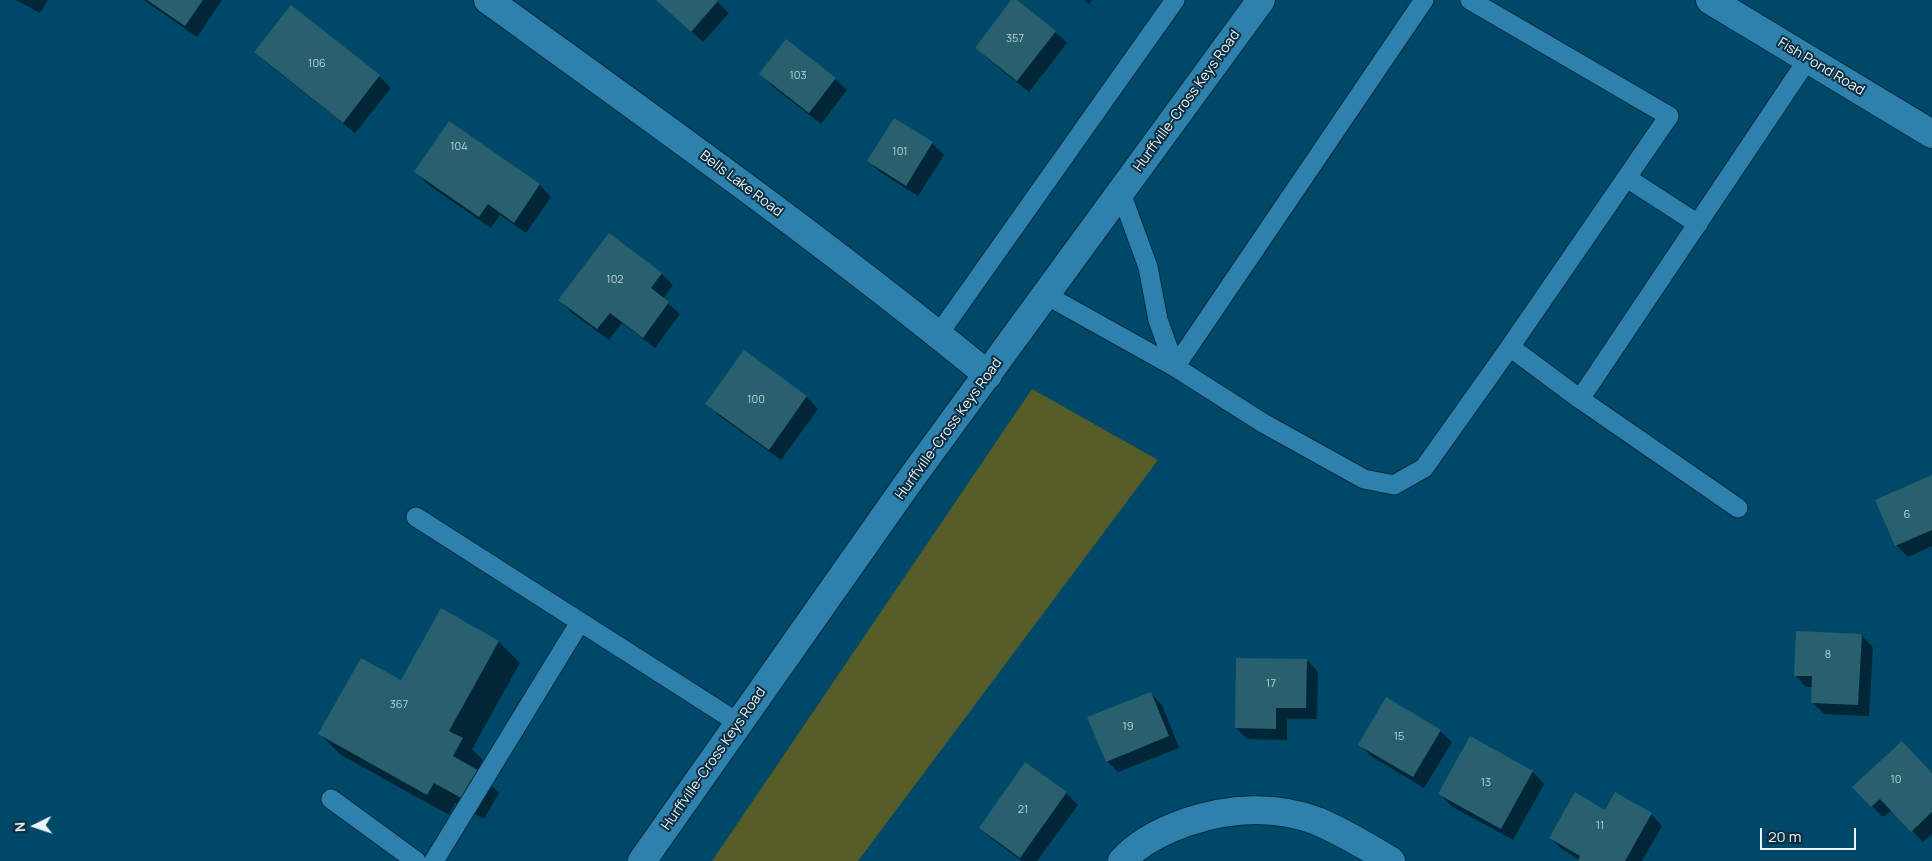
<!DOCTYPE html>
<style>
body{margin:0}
#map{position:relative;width:1932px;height:861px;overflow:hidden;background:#004868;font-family:Manrope,sans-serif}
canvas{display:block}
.north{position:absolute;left:10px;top:801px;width:50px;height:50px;-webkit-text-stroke:4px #092c3f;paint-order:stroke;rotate:266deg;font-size:14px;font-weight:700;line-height:20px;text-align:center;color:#eef5fa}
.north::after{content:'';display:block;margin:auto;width:18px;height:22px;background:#eef5fa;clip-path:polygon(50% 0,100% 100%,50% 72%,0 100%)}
.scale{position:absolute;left:1760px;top:828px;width:96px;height:22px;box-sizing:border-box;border:2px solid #eef5fa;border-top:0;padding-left:6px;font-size:15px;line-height:18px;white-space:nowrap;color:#eef5fa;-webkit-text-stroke:4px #092c3f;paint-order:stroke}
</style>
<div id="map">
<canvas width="1932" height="861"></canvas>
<div class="north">N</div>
<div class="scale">20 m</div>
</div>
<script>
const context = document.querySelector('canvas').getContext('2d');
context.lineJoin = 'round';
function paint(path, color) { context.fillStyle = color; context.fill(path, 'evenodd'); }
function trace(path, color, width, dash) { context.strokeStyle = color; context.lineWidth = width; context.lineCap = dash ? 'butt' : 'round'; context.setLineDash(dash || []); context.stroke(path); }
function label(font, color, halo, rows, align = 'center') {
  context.font = font + ' Manrope,sans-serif'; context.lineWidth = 4; context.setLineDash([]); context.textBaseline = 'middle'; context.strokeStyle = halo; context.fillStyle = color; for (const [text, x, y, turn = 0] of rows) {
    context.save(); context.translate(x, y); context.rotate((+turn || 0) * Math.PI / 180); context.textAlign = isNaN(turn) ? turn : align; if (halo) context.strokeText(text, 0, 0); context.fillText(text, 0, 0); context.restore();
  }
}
paint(new Path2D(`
 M1032,389L1158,460L858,861H712Z`), '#565d28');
paint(new Path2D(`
 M16,0H48L40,13Z
 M144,0H222L197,37Z
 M658,0H715L729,13L703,42Z
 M1013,0H1015L1055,32L1067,43L1029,92L988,59L976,48Z
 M1084,0H1092L1089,4Z
 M291,7L379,76L391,88L355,133L267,63L256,52Z
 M786,41L835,79L847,90L821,124L772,86L761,74Z
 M450,123L540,185L551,197L526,233L500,215L491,228L427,184L416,172Z
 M932,143L944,155L918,196L880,172L868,161Z
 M609,234L662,274L673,285L663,299L680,314L655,348L622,323L609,340L571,312L560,300Z
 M744,352L807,397L818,409L781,460L718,415L707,403Z
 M1932,476V546L1908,557L1896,545Z
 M441,610L499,642L520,663L472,749L483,760L477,771L499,793L484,819L455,803L449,815L341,755L320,734L401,681Z
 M1861,635L1873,647L1869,716L1824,714L1812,702L1813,687H1806L1795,675Z
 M1307,660L1318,672L1317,719H1287V740L1247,739L1236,728Z
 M1151,693L1162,705L1179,748L1118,772L1107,761Z
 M1440,731L1452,742L1424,788L1371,756L1359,744Z
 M1471,738L1533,772L1544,784L1513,840L1451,806L1440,794Z
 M1025,764L1066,793L1078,805L1037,861H1022L992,839L980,828Z
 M1932,774V834L1923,842L1892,810L1883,817L1854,787Z
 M1606,812L1651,814L1662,826L1642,861H1579L1580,860L1562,849L1550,838Z`), '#0007');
paint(new Path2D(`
 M147,0H203L185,26Z
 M656,0H717L718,1L691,32Z
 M1011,0H1017L1056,31L1017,81L975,48Z
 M291,5L380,75L343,123L254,52Z
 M786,39L836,78L809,113L759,74Z
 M894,118L933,142L906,186L867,161Z
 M449,121L540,184L514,223L488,204L479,217L414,172Z
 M609,233L662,273L651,288L669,302L643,338L610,313L597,329L558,300Z
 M744,350L807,396L769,450L705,404Z
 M1932,475V530L1895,546L1875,500Z
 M441,608L499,641L449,731L463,738L453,756L479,771L463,799L434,783L427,795L318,734L361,658L401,680Z
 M1796,631L1862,634L1858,705L1811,703L1812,676H1794Z
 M1236,658L1307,659L1306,708H1276V729L1235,728Z
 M1151,692L1169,736L1106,762L1087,717Z
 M1386,697L1441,730L1413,777L1358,745Z
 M1470,736L1533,771L1501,829L1438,794Z
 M1902,741L1932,773V812L1911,832L1880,799L1871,807L1852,787Z
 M1025,762L1067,792L1020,858L979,828Z
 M1575,792L1605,810L1615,792L1652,813L1625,861H1578L1580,856L1549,838Z`), '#28606e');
const service = new Path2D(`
 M1470,0L1669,116L1510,347
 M1627,178L1698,224
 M1121,193L1148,267L1158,320L1175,367
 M1046,295L1175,367L1263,423L1364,479L1394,485L1424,468L1510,347L1580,399L1808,59
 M938,335L1175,0
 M1175,367L1424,0
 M1580,399L1738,508
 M416,517L740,724
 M331,799L416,861
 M434,861L580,622`);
const minor = new Path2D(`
 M1122,861C1138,843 1164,830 1187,822C1229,808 1275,805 1317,821C1343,832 1368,847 1391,861`);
const tertiary = new Path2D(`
 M488,0C657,122 827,243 988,375
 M1710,0L1932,134`);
const secondary = new Path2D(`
 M642,861L910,480L1261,0`);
trace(service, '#002d43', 21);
trace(minor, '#002d43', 30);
trace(tertiary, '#002d43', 30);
trace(secondary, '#002d43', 30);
trace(service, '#2d81ac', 19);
trace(minor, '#2d81ac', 28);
trace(tertiary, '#2d81ac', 28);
trace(secondary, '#2d81ac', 28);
label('11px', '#bcd0d7', null, [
 ["357",1015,39],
 ["106",317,64],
 ["103",798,76],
 ["104",459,147],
 ["101",900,152],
 ["102",615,280],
 ["100",756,400],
 ["6",1907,515],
 ["8",1828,655],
 ["17",1271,684],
 ["367",399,705],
 ["19",1128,727],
 ["15",1399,737],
 ["10",1896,780],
 ["13",1486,783],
 ["21",1023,810],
 ["11",1600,826]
]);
label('14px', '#eef5fa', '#092c3f', [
 ["Fish Pond Road",1821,67,31],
 ["Hurffville-Cross Keys Road",1187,101,-54],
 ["Bells Lake Road",741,184,37],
 ["Hurffville-Cross Keys Road",949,429,-54],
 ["Hurffville-Cross Keys Road",714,759,-55]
]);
</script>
